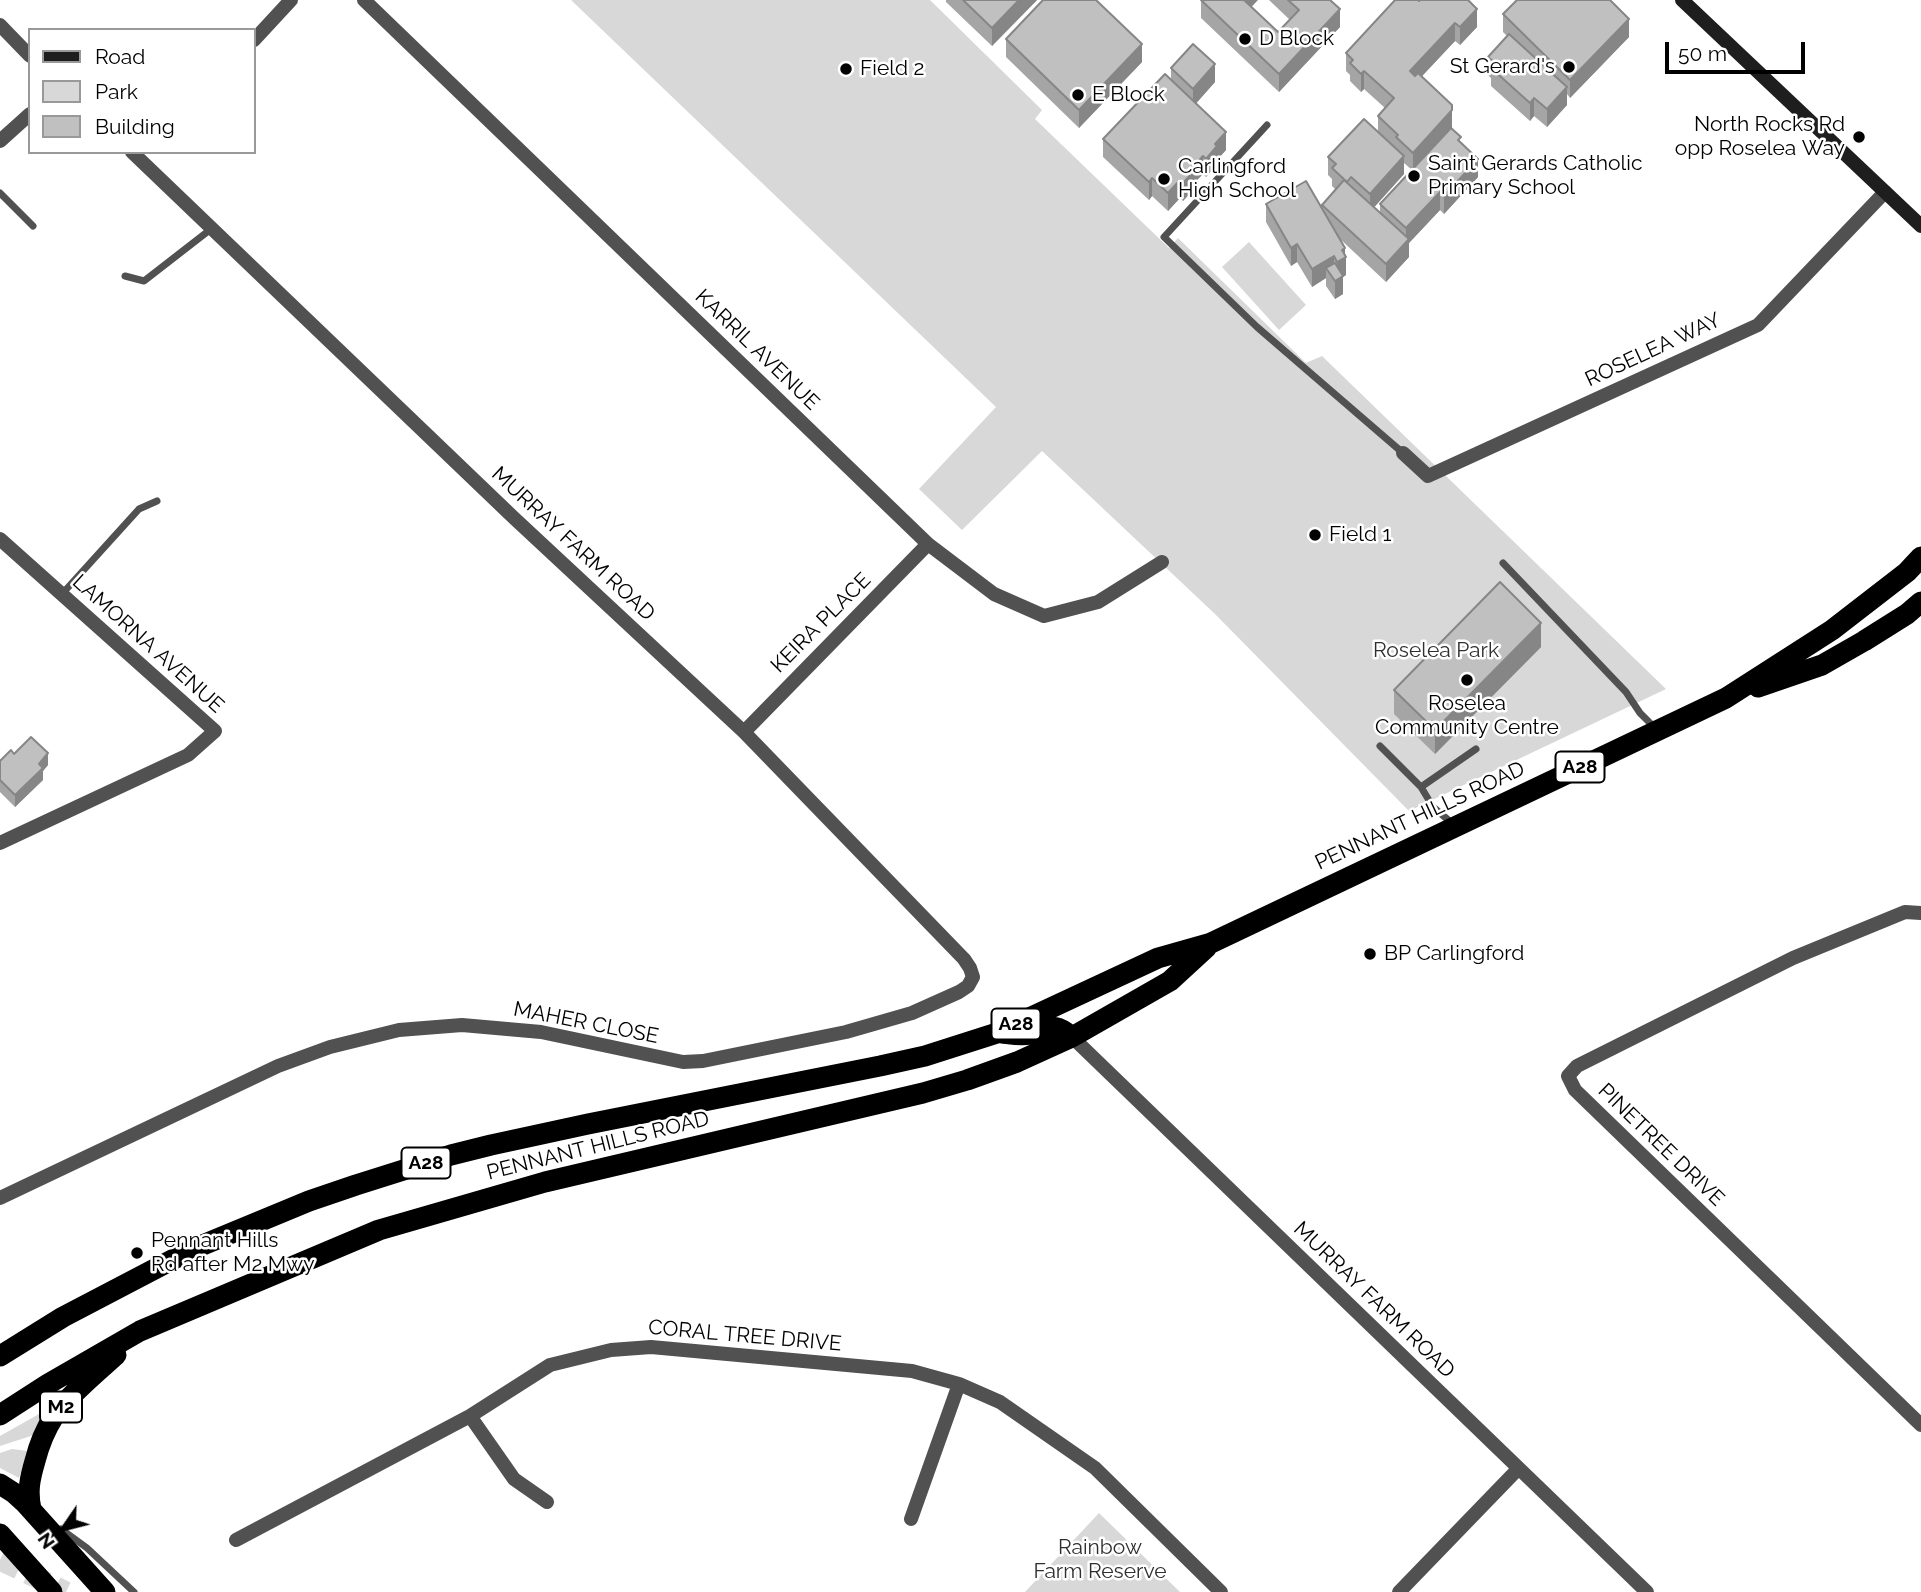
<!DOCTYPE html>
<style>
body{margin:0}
#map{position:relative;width:1921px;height:1592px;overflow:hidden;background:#fff;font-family:Raleway,sans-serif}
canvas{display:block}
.legend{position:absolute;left:28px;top:28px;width:228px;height:126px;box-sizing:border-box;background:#fff;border:2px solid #999;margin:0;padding:9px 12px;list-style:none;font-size:21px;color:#000}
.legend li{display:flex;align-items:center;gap:14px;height:35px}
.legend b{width:35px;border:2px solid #999}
.north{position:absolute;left:28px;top:1494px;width:70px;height:70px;-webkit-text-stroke:5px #fff;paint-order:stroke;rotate:235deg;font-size:19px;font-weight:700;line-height:28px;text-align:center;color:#000}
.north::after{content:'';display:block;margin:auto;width:24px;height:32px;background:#000;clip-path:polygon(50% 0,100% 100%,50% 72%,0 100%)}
.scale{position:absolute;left:1665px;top:42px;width:140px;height:32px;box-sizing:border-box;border:4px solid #000;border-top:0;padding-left:9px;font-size:21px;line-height:24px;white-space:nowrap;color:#000;-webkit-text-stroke:5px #fff;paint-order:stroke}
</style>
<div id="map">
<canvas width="1921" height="1592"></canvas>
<ul class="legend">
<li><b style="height:9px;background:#1e1e1e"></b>Road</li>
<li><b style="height:19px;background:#d8d8d8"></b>Park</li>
<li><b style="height:19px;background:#c0c0c0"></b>Building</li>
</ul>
<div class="north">N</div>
<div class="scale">50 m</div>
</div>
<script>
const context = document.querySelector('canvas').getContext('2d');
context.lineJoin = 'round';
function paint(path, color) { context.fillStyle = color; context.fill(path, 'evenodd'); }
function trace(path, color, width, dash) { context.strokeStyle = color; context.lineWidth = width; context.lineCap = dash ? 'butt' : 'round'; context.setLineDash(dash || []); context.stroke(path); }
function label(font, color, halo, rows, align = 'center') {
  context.font = font + ' Raleway,sans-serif'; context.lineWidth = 5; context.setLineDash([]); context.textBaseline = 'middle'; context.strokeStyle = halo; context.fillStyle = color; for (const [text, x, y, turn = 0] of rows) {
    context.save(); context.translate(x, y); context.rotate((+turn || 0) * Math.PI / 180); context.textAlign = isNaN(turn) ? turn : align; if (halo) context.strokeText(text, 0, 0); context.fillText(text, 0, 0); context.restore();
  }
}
paint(new Path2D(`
 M571,0H930L1042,110L1035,119L1169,248L1178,238L1306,363L1322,356L1666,689L1409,811L1215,614L1042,451L962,530L919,489L996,407Z
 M1249,242L1306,305L1279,330L1222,267Z
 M39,1414L40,1418L34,1435L0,1446V1436Z
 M12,1449L28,1451L19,1478L0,1468V1453Z
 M1099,1513L1180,1592H1025Z`), '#d8d8d8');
trace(new Path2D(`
 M0,1560L66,1592`), '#d9d9d9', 21, [21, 10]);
trace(new Path2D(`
 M1267,125L1164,237L1257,327L1403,453
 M0,193L33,226
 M125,276L144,281L211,229
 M1503,563L1626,692L1640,713L1655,728
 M62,594L139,509L157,501
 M1380,746L1421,787L1433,807L1453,824
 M1421,787L1476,749
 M61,1529L87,1548L134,1592`), '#515151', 7);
trace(new Path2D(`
 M364,0L928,544L994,594L1044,616L1098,602L1162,562
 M0,25L30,56
 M254,40L291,0
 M0,141L30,114
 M1403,453L1428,476L1758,325L1885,192
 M0,539L215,731L188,755L0,843
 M744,732L928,544
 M1921,913L1905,912L1793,958L1577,1066L1568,1076L1575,1090L1921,1425
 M1072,1037L1647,1592
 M0,1198L278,1066L330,1047L399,1030L462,1025L541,1032L683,1062L703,1061L846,1032L912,1013L959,992L968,986L973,977L970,968L964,959L744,732L514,518L132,152
 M470,1416L514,1479L547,1502
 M911,1519L959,1384
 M236,1540L470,1416L550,1365L611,1350L651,1347L912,1371L959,1384L1000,1402L1095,1468L1221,1592
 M1399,1592L1518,1469`), '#515151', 14);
trace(new Path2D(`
 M1682,0L1921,226`), '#1e1e1e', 14);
trace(new Path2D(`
 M1758,687L1822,665L1864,641L1907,614L1921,602
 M1002,1033C1011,1034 1022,1036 1030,1034C1051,1029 1053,1021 1072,1037
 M0,1356L63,1317L193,1249L309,1201L356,1185L451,1155L491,1145L588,1124L880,1066L925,1056L997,1033L1158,958L1211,943L1726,698L1832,630L1907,572L1921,557
 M0,1415L48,1384L140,1331L379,1230L545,1182L923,1093L967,1080L1017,1062L1072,1037L1170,981L1207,947
 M0,1484L14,1493L25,1503L105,1592
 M31,1509C27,1491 30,1478 35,1461C39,1445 45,1430 54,1416C68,1396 97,1372 116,1355
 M0,1534L52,1592`), '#000', 21);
paint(new Path2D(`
 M946,0H1037L992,46L946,2Z
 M1201,0L1251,7L1278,32L1290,20L1269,0H1330L1340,27L1279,92L1201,18Z
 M1395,0H1468L1477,27L1460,45L1455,41L1422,76L1461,143L1478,177L1444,214L1440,210L1409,243V257L1386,282L1339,238L1345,254L1346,275L1343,277V294L1335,299L1326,286V278L1312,287L1297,262L1291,266L1266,222V204L1322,209V205L1336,190L1332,186V179L1328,175V157L1378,132V116L1385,108L1364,89L1361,92L1350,81V75L1346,71V53ZM1404,163L1412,170L1380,204V213L1374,207L1404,174Z
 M1503,14L1629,37L1570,98L1567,94V105L1547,127L1534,116L1530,121L1491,86V78L1488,75V57L1507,36L1503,32Z
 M1006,39L1142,62L1079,128L1006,57Z
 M1171,68L1215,82L1196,103L1226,150L1217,160V164L1206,177L1203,174L1194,183V189L1183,201L1180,198L1168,211L1152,196L1149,200L1103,157V139L1171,79Z
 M1541,647L1435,754L1394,714V690Z
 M14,754L48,765L43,771V780L15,807L0,792V761Z`), '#a5a5a5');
paint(new Path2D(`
 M1019,0H1037L992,46V28Z
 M1242,0H1258L1242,17Z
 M1340,9V27L1279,92V74Z
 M1477,9V27L1460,45V27Z
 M1629,19V37L1570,98V80Z
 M1455,23V41L1410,89V71Z
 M1142,44V62L1079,128V110Z
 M1215,64V82L1193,107V89Z
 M1364,71V89L1361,92V74Z
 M1567,87V105L1547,127V109Z
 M1534,98V116L1530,121V103Z
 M1452,110V128L1413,171V153Z
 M1226,132V150L1217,160V164L1206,177V159L1215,144Z
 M1203,156V174L1194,183V189L1183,201V183L1192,168Z
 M1404,156V174L1370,212V194Z
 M1478,159V177L1444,214V196Z
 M1152,178V196L1149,200V182Z
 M1180,180V198L1168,211V193Z
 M1440,192V210L1409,243V257L1386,282V264L1406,242V228Z
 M1297,244V262L1291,266V248Z
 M1345,248V258L1346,257V275L1343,277V294L1335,299V281L1337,280V262L1342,250Z
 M1334,256V274L1326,268V278L1312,287V269Z
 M1541,623V647L1435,754V730Z
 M48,753V765L43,771V780L15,807V795L39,764Z`), '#868686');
const building = new Path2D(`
 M963,0H1019L992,28Z
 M1043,0H1096L1142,44L1079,110L1006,39Z
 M1201,0H1244L1278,32L1299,10L1288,0H1330L1340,9L1279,74Z
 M1395,0H1418L1419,1L1420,0H1468L1477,9L1460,27L1455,23L1410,71L1415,76L1418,73L1452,105V110L1413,153L1396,137L1398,135L1378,116L1394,98L1364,71L1361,74L1350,63L1353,60L1346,53Z
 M1517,0H1610L1629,19L1570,80L1503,14Z
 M1509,34L1567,87L1547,109L1534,98L1530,103L1491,68L1495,63L1488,57Z
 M1193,44L1215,64L1193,89L1171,68Z
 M1165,74L1226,132L1215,144L1217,146L1206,159L1203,156L1192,168L1194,171L1183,183L1180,180L1168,193L1152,178L1149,182L1103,139Z
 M1364,119L1404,156L1370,194L1351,177L1347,182L1332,168L1336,164L1328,157Z
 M1451,128L1461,137L1458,140L1478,159L1444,196L1440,192L1406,228L1380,204Z
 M1344,180L1409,239L1386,264L1322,205Z
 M1306,181L1345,248L1342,250L1346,257L1337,262L1334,256L1312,269L1297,244L1291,248L1266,204Z
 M1335,263L1343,276L1335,281L1326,268Z
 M1500,582L1541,623L1435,730L1394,690Z
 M31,737L48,753L39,764L43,768L15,795L0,780V761L11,750L14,754Z`);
paint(building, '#c0c0c0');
trace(building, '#868686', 2);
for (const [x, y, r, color] of [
 [1245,39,7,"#000"],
 [1569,67,7,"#000"],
 [846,69,7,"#000"],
 [1078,95,7,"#000"],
 [1859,137,7,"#000"],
 [1414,176,7,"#000"],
 [1164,179,7,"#000"],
 [1315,535,7,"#000"],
 [1467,680,7,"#000"],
 [1370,954,7,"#000"],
 [137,1253,7,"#000"]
]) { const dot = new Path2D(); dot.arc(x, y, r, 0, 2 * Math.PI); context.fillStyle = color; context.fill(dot); trace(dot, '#fff', 2.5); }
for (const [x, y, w] of [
 [1580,767,49],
 [1016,1024,49],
 [426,1163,49],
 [61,1407,42]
]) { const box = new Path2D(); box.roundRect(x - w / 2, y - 15.5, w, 31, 5); context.fillStyle = '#fff'; context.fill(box); trace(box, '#000', 2); }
label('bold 19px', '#000', null, [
 ["A28",1580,767],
 ["A28",1016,1024],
 ["A28",426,1163],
 ["M2",61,1407]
]);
label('21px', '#000', '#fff', [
 ["D Block",1259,39],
 ["St Gerard's",1555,67,"right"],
 ["Field 2",860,69],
 ["E Block",1092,95],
 ["North Rocks Rd",1845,125,"right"],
 ["opp Roselea Way",1845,149,"right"],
 ["Saint Gerards Catholic",1428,164],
 ["Primary School",1428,188],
 ["Carlingford",1178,167],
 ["High School",1178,191],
 ["Field 1",1329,535],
 ["Roselea",1467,704,"center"],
 ["Community Centre",1467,728,"center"],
 ["BP Carlingford",1384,954],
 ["Pennant Hills",151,1241],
 ["Rd after M2 Mwy",151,1265]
], 'left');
label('21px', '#000', '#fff', [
 ["KARRIL AVENUE",757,350,44],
 ["ROSELEA WAY",1653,350,-25],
 ["MURRAY FARM ROAD",573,544,43],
 ["KEIRA PLACE",821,623,-45],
 ["LAMORNA AVENUE",148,644,42],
 ["PENNANT HILLS ROAD",1420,816,-25],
 ["MAHER CLOSE",586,1023,11],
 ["PINETREE DRIVE",1661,1145,44],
 ["PENNANT HILLS ROAD",598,1146,-14],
 ["MURRAY FARM ROAD",1374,1300,44],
 ["CORAL TREE DRIVE",745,1336,5]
]);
label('21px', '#2f2f2f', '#fff', [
 ["Roselea Park",1436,651],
 ["Rainbow",1100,1548],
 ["Farm Reserve",1100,1572]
]);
</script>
